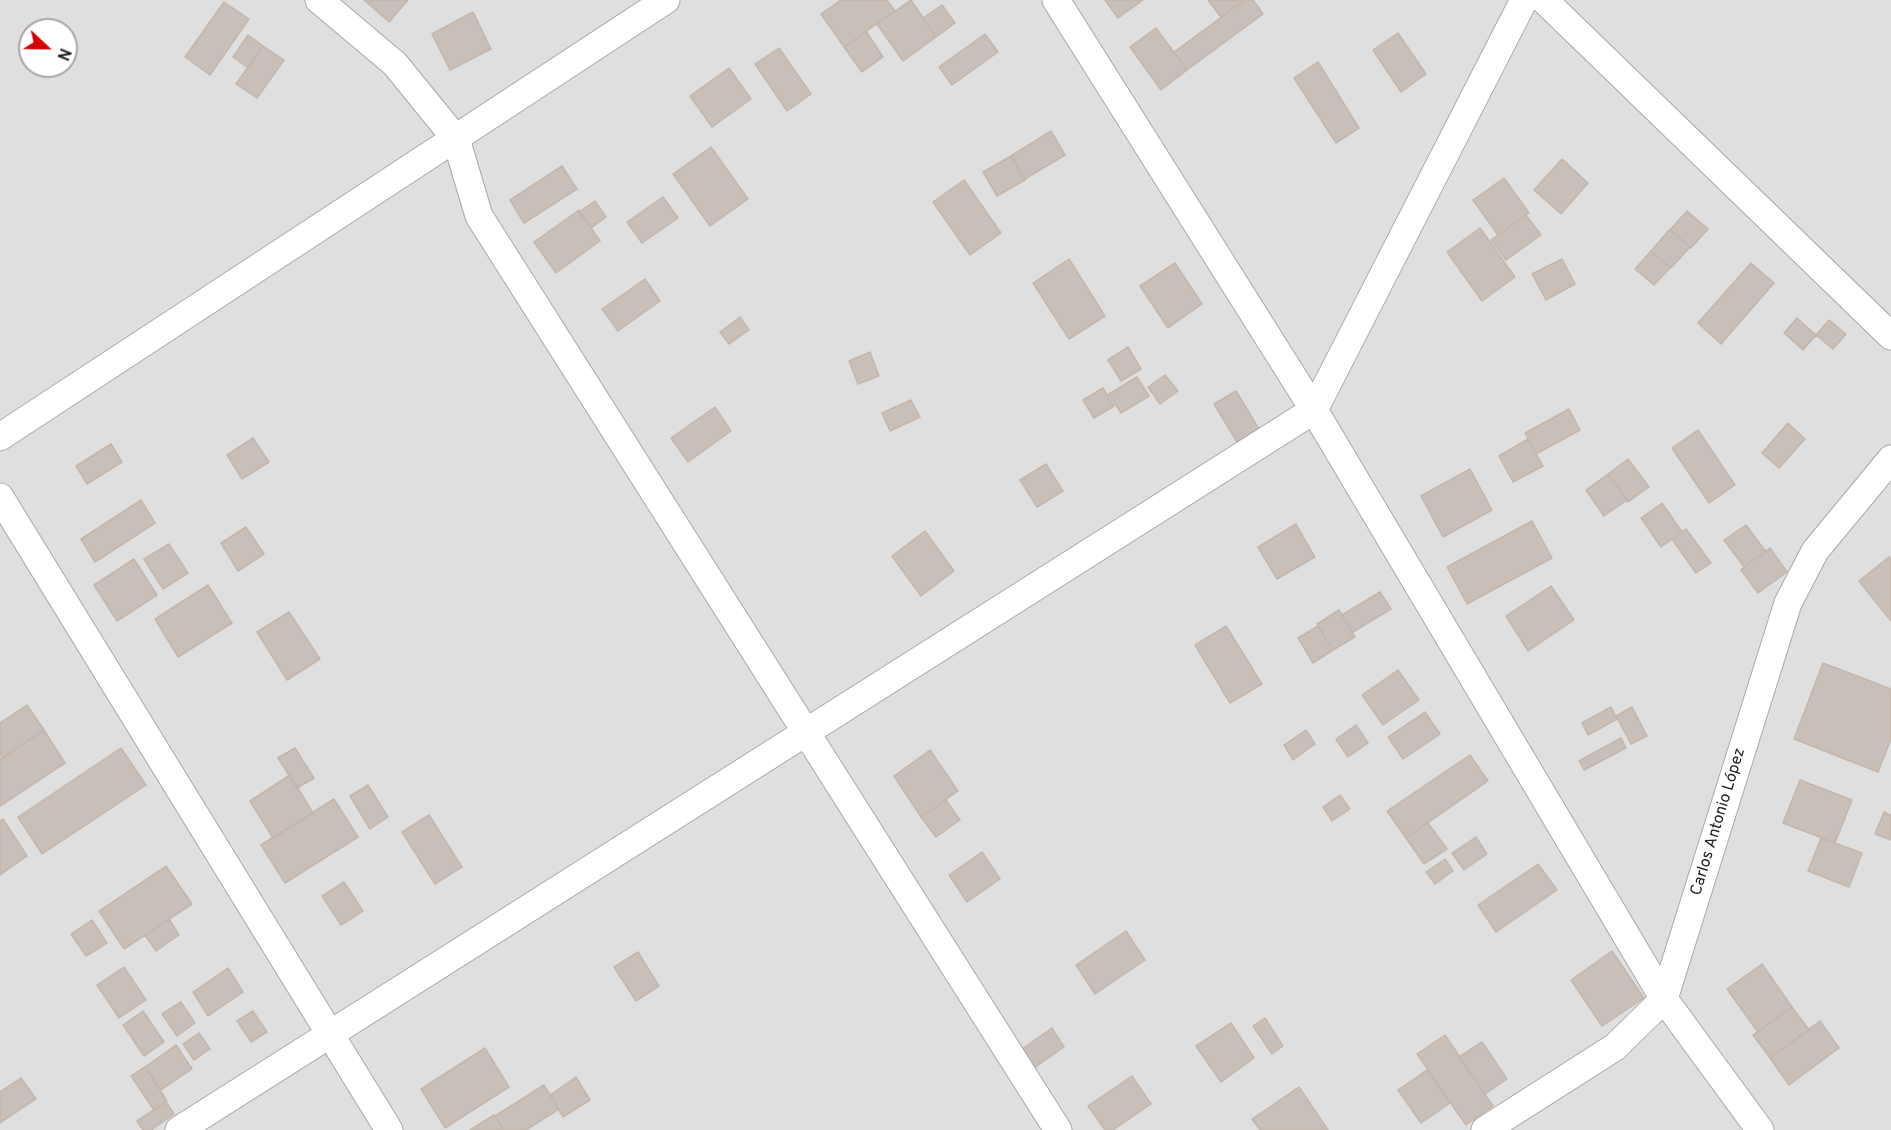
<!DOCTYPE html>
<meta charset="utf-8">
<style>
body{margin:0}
#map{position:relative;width:1891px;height:1130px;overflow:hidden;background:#f2efe9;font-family:Overpass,sans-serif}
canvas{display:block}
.north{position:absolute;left:18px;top:18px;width:60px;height:60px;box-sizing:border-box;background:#fff;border:2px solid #a7a7a7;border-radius:50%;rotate:112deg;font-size:16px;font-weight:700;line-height:24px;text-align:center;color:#222}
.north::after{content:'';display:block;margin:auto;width:21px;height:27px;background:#d40000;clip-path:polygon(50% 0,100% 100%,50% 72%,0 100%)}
</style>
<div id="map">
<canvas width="1891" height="1130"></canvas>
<div class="north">N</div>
</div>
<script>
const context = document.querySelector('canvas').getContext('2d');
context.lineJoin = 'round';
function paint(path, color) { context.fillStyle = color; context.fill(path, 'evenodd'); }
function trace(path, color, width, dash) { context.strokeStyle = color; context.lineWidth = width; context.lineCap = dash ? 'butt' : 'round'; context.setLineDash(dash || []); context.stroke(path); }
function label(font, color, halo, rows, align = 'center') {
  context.font = font + ' Overpass,sans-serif'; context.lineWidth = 5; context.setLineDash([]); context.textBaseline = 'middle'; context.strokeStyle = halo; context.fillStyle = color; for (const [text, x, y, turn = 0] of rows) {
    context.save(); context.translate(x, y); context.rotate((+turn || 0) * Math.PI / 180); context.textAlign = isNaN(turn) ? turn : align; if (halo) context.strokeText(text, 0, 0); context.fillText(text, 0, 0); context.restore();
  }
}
paint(new Path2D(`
 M0,0H1891V1130H0ZM30,30H66V66H30Z`), '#e0dfdf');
const building = new Path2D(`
 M364,0H408L389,22Z
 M841,0H887L895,11L844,47L821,14Z
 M911,0L936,37L903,61L877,24Z
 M1105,0H1143L1118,18Z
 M1208,0H1245L1221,17Z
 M1245,0H1253L1263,14L1187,70L1174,52Z
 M224,2L249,19L210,75L185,57Z
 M942,5L955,23L936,37L923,18Z
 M473,12L491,49L450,70L432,34Z
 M1156,28L1187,70L1161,90L1130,47Z
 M866,31L883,57L862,72L844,47Z
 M1398,33L1426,74L1401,92L1373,50Z
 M985,34L998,52L952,85L939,67Z
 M248,35L263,46L248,68L233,57Z
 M263,46L284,60L257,98L236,84Z
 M779,48L811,94L787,111L755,64Z
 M1318,62L1359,128L1336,143L1294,78Z
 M729,68L751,99L712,127L690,96Z
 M1051,131L1065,155L1025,179L1011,156Z
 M711,147L748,199L710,226L673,174Z
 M1011,156L1025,180L997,196L983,172Z
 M1562,159L1588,183L1561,214L1534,190Z
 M562,166L577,189L524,223L510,200Z
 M1504,178L1529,213L1498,235L1473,200Z
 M964,180L1001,233L970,255L933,202Z
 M663,197L678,218L642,243L627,222Z
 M595,201L606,217L591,228L579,212Z
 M579,210L600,241L556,273L534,242Z
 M1687,211L1708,229L1691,248L1670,230Z
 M1526,215L1541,235L1506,260L1491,240Z
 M1480,228L1515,277L1482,301L1447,252Z
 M1670,229L1690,247L1671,268L1651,251Z
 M1651,251L1670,268L1654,285L1635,269Z
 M1069,259L1105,316L1069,339L1033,283Z
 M1562,259L1575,284L1546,300L1532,274Z
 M1175,263L1202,304L1168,328L1140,286Z
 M1751,263L1774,283L1721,344L1698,323Z
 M645,279L660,301L618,331L602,309Z
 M740,317L749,330L729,344L720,332Z
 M1797,318L1816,335L1803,350L1784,333Z
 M1829,320L1846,334L1833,349L1816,335Z
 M1128,347L1141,369L1121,381L1108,360Z
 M870,352L879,376L858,384L849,361Z
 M1165,375L1178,391L1160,404L1148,387Z
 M1137,377L1149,396L1121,413L1109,394Z
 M1103,388L1114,406L1094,418L1083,400Z
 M1236,391L1259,429L1237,442L1214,404Z
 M911,400L920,417L890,431L882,413Z
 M715,407L731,431L688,462L671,438Z
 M1569,409L1580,430L1536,454L1525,433Z
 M1788,423L1805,439L1779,468L1762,453Z
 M1698,430L1735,485L1709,503L1672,448Z
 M253,438L269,462L242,479L227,455Z
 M1528,439L1543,466L1513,482L1499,456Z
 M111,444L122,462L87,484L76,466Z
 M1628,459L1649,487L1628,502L1608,474Z
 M1046,464L1063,491L1037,507L1020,480Z
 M1470,469L1492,510L1443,537L1421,496Z
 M1608,474L1627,500L1604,516L1586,490Z
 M141,500L155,523L95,562L81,539Z
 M1662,503L1682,532L1661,547L1641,518Z
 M1532,521L1552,558L1467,604L1447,567Z
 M1296,524L1315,557L1277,579L1258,547Z
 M1746,525L1766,552L1744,567L1724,540Z
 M246,527L264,554L238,571L221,543Z
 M1686,529L1711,563L1696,573L1672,539Z
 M925,531L954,571L921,596L892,556Z
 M169,544L188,573L163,589L144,559Z
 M1770,548L1787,572L1758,593L1741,570Z
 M1889,557L1891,560V621L1859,581Z
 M134,559L157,595L117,621L94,585Z
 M208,585L232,623L178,657L155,619Z
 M1551,586L1574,620L1528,651L1506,616Z
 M1380,592L1391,609L1353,632L1342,615Z
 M1339,610L1355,637L1333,650L1317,624Z
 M289,612L320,659L287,680L257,632Z
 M1226,626L1262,684L1230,703L1195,645Z
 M1318,626L1333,650L1313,663L1298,638Z
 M1823,663L1891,689V739L1878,772L1794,739Z
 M1398,670L1419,700L1383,725L1362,695Z
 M27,705L44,730L3,758L0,754V723Z
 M1611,707L1617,719L1588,735L1582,723Z
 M1632,707L1647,736L1631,744L1616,716Z
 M1425,712L1440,734L1403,759L1388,737Z
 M1356,725L1368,743L1348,757L1336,739Z
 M44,730L65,763L0,806V759Z
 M1306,730L1315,744L1293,760L1284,745Z
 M1621,738L1626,748L1584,770L1579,761Z
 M121,748L146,785L42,854L18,817Z
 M295,748L314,778L297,788L278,758Z
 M930,750L958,791L921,817L894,776Z
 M1470,755L1488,781L1406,838L1387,811Z
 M290,775L313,813L273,838L250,801Z
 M1800,780L1852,800L1835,843L1783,823Z
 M368,785L388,817L370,829L350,796Z
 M1340,795L1350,809L1332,821L1323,807Z
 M334,799L358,837L285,883L261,845Z
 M946,800L960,820L936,837L921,817Z
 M1884,812L1891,815V840L1875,834Z
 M429,815L462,867L435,884L402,832Z
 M3,819L27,856L0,875V821Z
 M1428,823L1447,849L1424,864L1406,838Z
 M1476,837L1487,854L1464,870L1452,853Z
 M1821,838L1862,853L1849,887L1808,871Z
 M982,852L1000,879L967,902L949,875Z
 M1445,859L1453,871L1435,884L1426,872Z
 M1538,864L1557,890L1496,932L1478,905Z
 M166,866L192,904L124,949L99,911Z
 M344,882L363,911L341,925L322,896Z
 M169,919L179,935L156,951L145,935Z
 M92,920L107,943L86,956L71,934Z
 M1126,931L1145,960L1095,994L1076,965Z
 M1612,951L1644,998L1602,1026L1571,980Z
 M638,952L659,986L636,1001L614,967Z
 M1762,964L1792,1007L1758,1032L1727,989Z
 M124,967L146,1000L119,1018L97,985Z
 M228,968L243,992L208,1016L193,992Z
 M181,1002L195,1023L177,1036L162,1014Z
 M1792,1007L1809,1030L1770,1058L1753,1035Z
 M143,1011L164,1042L144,1056L123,1025Z
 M253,1011L267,1032L251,1042L237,1021Z
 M1265,1018L1283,1046L1272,1054L1253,1026Z
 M1820,1021L1839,1048L1789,1085L1770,1058Z
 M1231,1023L1254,1058L1221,1082L1196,1046Z
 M1052,1028L1064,1047L1031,1070L1019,1051Z
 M199,1033L210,1049L194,1060L183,1044Z
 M1445,1035L1493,1106L1466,1125L1417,1054Z
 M1482,1042L1507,1079L1485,1094L1459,1057Z
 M176,1045L192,1069L161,1090L145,1067Z
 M485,1048L509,1087L445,1128L421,1089Z
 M145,1067L167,1101L154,1110L131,1076Z
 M1427,1070L1450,1103L1421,1123L1398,1090Z
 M1132,1076L1151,1104L1113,1130H1105L1088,1106Z
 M576,1077L590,1100L563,1117L550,1095Z
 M21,1078L36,1099L0,1123V1092Z
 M544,1085L559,1109L526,1130H504L495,1116Z
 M1299,1087L1328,1130H1260L1252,1119Z
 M166,1102L174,1114L151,1130H143L137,1121Z
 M494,1115L504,1130H470Z`);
paint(building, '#c7bfb8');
trace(building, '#c4b6ab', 1.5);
const minor = new Path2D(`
 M319,0L395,64L456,139L479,216L1058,1130
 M1056,0L1314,410L1664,999L1760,1130
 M1544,0L1891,336
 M0,437L666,0
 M0,497L389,1130
 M179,1130L1314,410L1524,0
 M1485,1130L1615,1047L1664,999L1788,603L1815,551L1891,459`);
trace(minor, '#a9a9a9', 29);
trace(minor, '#fff', 27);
label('16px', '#222', '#fff', [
 ["Carlos Antonio López",1719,822,-73]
]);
</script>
